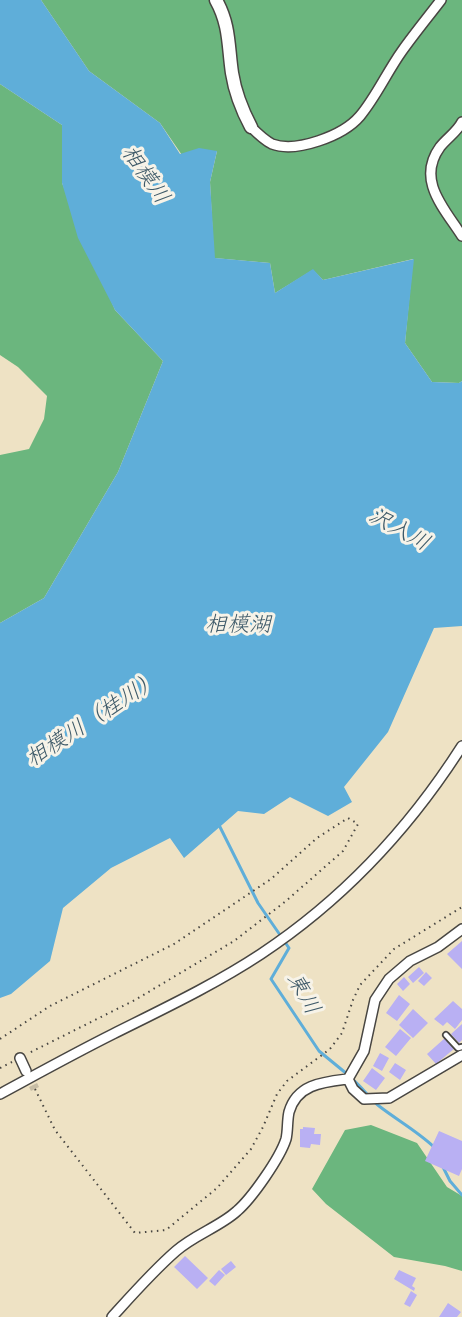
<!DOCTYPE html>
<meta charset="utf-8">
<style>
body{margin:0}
canvas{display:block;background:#eee2c4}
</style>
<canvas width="462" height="1317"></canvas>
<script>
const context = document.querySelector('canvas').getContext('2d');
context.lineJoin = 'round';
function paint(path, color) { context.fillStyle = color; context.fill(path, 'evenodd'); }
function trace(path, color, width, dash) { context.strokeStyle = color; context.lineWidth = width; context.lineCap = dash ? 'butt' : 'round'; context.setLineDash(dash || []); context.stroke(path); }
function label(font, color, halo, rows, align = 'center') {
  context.font = font + ' "Shantell Sans","Klee One",sans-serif'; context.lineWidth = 6; context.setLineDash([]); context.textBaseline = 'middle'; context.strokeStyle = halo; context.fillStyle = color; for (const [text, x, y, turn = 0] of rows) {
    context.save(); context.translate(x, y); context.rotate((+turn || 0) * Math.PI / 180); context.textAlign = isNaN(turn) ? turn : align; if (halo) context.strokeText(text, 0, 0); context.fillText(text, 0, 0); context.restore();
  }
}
paint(new Path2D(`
 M41,0H462V381L459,383L432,382L405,343L413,259L323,280L313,270L275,293L270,263L214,258L210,182L217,151L186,161L160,123L89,71Z
 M0,84L62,125V183L115,310L163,361L118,472L44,598L0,623V455L29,449L44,419L47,396L18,367L0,355Z
 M371,1125L417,1143L447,1187L462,1196V1271L445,1266L394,1257L326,1204L312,1189L345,1130Z`), '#6bb67e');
paint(new Path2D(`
 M0,0H41L89,71L160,123L180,154L199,148L217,151L210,182L215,258L270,263L275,293L313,269L323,280L414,259L405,343L432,382L459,383L462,381V626L434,628L388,732L344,787L352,802L328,816L290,797L264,814L238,811L184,858L170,838L111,868L63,908L50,961L11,994L0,998V623L44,598L118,472L163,361L115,310L78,238L62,183V125L0,84Z`), '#5faed9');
trace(new Path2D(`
 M218,823L258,903L289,948L271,979L319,1051L347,1074
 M352,1079C362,1087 369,1098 379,1106C397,1120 417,1131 434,1147
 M443,1167L450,1181L462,1195`), '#5faed9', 3);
paint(new Path2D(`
 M462,941V969L447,954Z
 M419,967L424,973L413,983L408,977Z
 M426,972L432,978L424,986L418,981Z
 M404,977L410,984L403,991L397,984Z
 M399,995L410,1004L397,1021L386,1013Z
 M453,1001L462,1009V1020L455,1029L447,1022L443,1026L434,1019Z
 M413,1009L428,1023L413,1038L399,1025Z
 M462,1024V1040L459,1043L451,1034Z
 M400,1029L411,1038L396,1056L385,1047Z
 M445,1038L455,1048L436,1064L427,1054Z
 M380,1053L389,1058L382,1071L373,1066Z
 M395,1063L406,1070L400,1080L389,1072Z
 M372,1068L385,1078L376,1090L363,1081Z
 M303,1127L315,1128L314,1134H321L320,1145L311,1144L310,1148L300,1147V1129H303Z
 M439,1131L462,1141V1169L459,1176L425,1161Z
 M185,1256L208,1278L197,1289L174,1267Z
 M231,1261L236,1267L226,1275L221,1269Z
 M219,1270L225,1275L215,1286L209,1281Z
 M399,1270L416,1278L412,1286L415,1288L414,1291L394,1279Z
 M411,1291L417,1295L410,1307L404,1304Z
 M448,1303L461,1312L457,1317H439Z`), '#b9b0f3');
trace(new Path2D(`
 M27,1073L35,1089`), '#c7bda5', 9, [9, 4.5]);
const service = new Path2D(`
 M446,1035L458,1048L462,1047`);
const minor = new Path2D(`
 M462,122C457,132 447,138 440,147C416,180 444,208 462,236
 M251,127C257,133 264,140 272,144C296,153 343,136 360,116C376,97 387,72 402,51C414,34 428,17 441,0
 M20,1058L26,1071
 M348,1079L364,1051L375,1000L389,979L410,961L438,947L462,929
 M348,1079L353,1089L364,1099L389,1098L462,1055
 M0,1094C37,1074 75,1053 113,1034C163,1009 214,985 261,954C344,899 409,829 462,746
 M112,1317C132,1295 153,1271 176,1251C194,1235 221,1226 237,1211C252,1198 280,1158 286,1139C288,1131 287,1121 289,1112C297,1084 323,1082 348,1079`);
const tertiary = new Path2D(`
 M216,0C230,25 228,46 232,73C235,92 242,110 251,127`);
trace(service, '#484642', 8);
trace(minor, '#484642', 12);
trace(tertiary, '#484642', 15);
trace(new Path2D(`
 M0,1039L50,1006L174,944L271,879L317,838L348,818L358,824L343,851L286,901L234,941L135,1000L27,1054
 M0,1068L12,1062
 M35,1089L55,1130L135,1233L166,1230L217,1188L251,1149L263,1127L277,1094L287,1081L330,1049L342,1033L353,1000L360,985L394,949L462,907`), '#484642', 2, [1.5, 4.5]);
trace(service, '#fff', 4.5);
trace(minor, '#fff', 9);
trace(tertiary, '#fff', 12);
label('italic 22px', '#3d5968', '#f7f3e8', [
 ["相模川",145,175,55],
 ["沢入川",399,530,29],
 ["相模湖",238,625],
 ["相模川（桂川）",93,720,-33],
 ["東川",303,994,61]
]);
</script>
